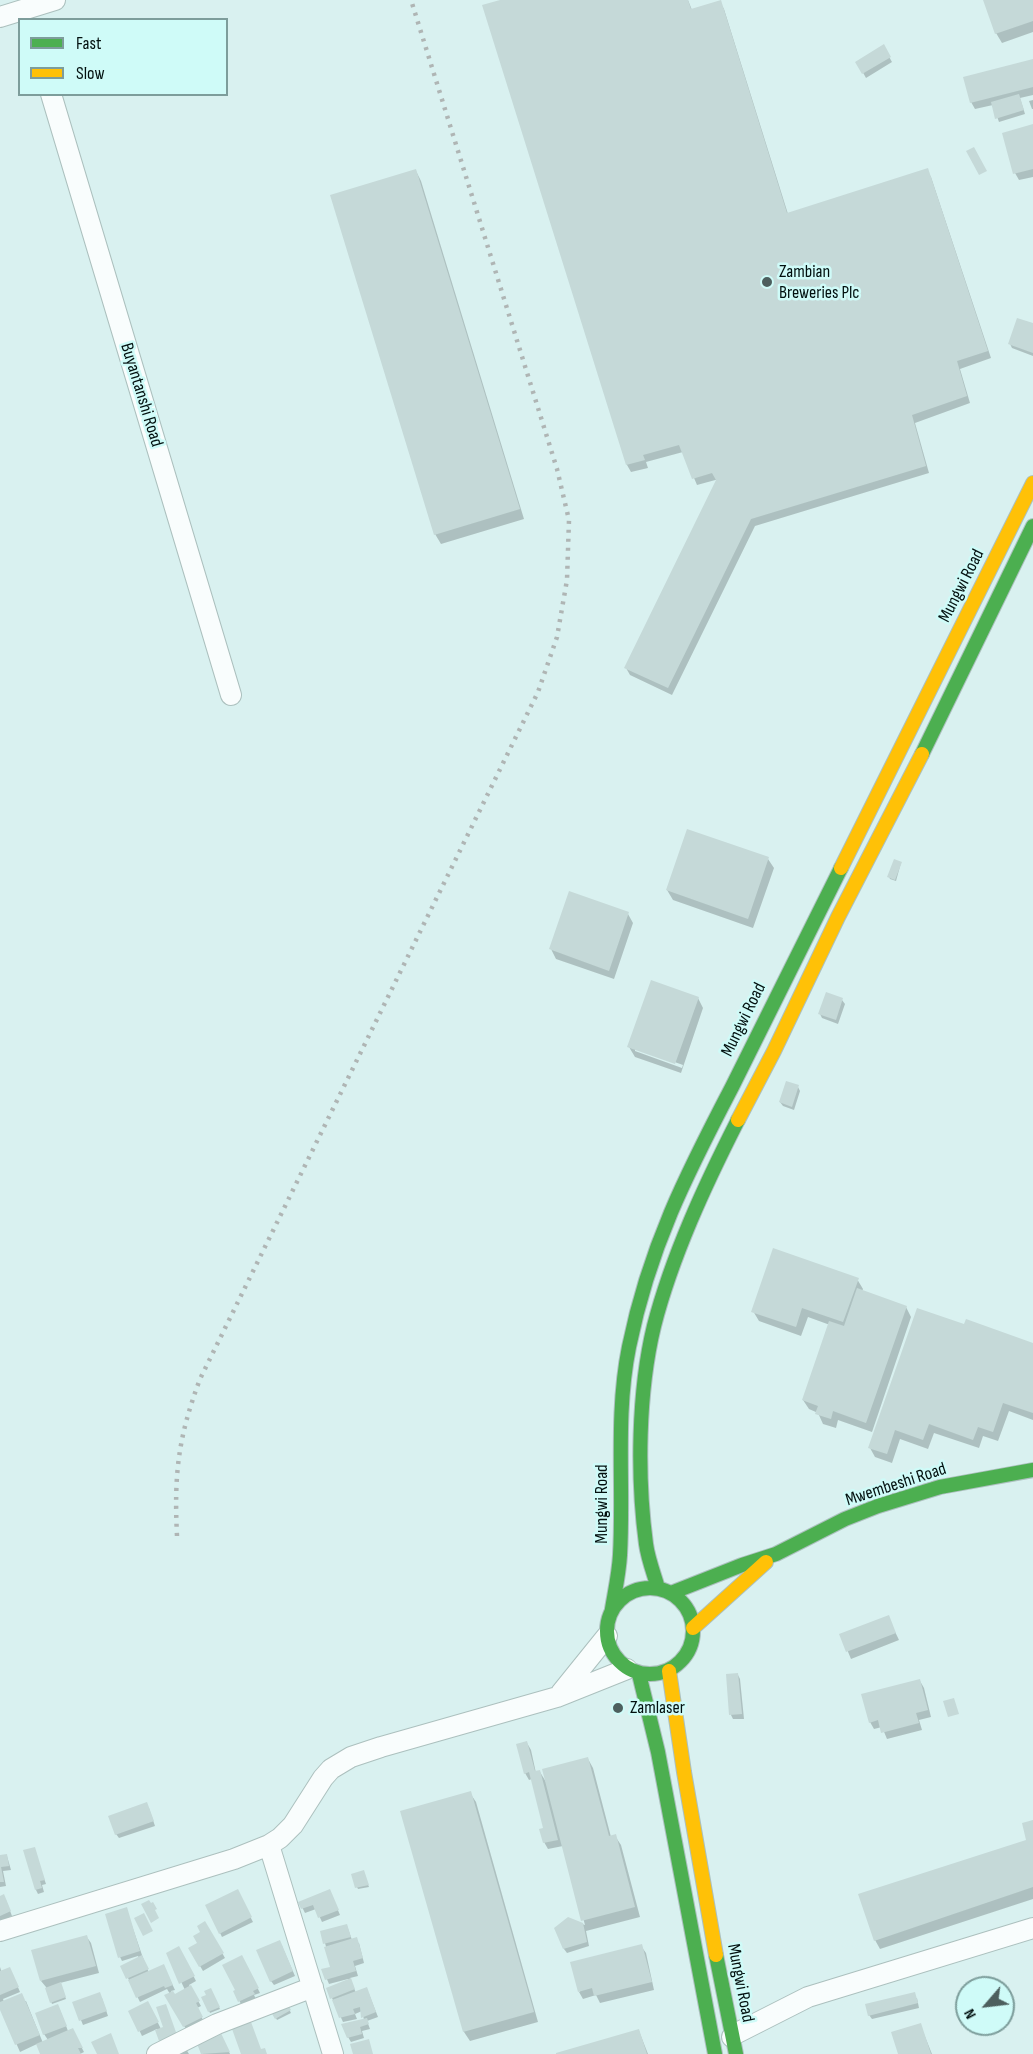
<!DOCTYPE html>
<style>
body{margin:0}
#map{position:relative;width:1033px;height:2054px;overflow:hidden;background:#d9f1f0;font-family:"Sofia Sans Condensed",sans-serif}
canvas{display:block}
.legend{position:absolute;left:18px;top:18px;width:210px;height:78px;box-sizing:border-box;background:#cffbf8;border:2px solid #7d9d9b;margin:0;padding:8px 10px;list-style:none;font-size:18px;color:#02100f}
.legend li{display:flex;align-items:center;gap:12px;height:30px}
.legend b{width:30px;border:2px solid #7d9d9b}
.north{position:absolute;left:955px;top:1976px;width:60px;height:60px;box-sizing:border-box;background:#cffbf8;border:2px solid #7d9d9b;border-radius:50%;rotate:242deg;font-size:16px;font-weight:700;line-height:24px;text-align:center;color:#02100f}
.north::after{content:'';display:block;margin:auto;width:21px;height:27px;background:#4d5f5e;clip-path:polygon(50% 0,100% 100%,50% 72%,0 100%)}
</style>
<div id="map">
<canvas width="1033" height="2054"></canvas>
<ul class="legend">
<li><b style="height:8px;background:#4caf50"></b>Fast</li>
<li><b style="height:8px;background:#ffc107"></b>Slow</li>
</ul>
<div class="north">N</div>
</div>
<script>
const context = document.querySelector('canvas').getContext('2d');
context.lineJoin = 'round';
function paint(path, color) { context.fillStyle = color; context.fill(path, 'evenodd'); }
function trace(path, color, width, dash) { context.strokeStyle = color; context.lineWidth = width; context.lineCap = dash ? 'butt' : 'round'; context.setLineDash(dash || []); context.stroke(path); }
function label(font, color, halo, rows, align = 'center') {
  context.font = font + ' "Sofia Sans Condensed",sans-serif'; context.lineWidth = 5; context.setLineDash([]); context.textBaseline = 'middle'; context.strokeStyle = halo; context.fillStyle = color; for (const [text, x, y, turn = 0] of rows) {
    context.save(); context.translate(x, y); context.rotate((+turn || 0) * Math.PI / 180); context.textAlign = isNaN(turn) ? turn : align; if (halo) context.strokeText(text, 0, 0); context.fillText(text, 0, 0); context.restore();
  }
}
paint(new Path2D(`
 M502,0H688L692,10L720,2L724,9L788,214L927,170L931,177L991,358L960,369L970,403L915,423L929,473L755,526L672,695L630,675L626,668L719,479L697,485L683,452L646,462L648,468L631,472L627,465L484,6Z
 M985,0H1033V32L1002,43L996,33Z
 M883,46L892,62L866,78L857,62Z
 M1033,61V95L1020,98L1025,114L999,122L993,105L975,109L971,102Z
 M1033,100V109H1032L1029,101Z
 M1033,126V177L1019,180L1015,173Z
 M416,171L421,181L524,519L441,544L435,534Z
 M1033,325V356L1012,348L1010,344Z
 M768,859L774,868L753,928L673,900L667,890Z
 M901,863L896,881L890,879L889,877Z
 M628,914L633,923L614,979L556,959L551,949Z
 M698,998L703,1008L681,1073L635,1057L629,1047ZM635,1048L683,1065L682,1068L635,1051Z
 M842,1000L845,1004L838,1024L822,1018L820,1014Z
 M798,1087L800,1091L794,1110L783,1106L780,1102Z
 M857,1279L863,1289L862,1292L906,1307L911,1317L872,1432L838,1420L836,1428L823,1424L818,1413L809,1409L803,1400L830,1325L808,1317L801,1336L759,1321L753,1311Z
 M965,1326L1033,1345V1420L1009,1411L998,1441L983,1436L979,1448L934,1433L928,1449L900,1439L892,1463L875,1457L870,1448Z
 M888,1617L899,1640L851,1659L841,1635Z
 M738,1675L740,1679L744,1719H733L731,1715L728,1676Z
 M920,1681L924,1688L931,1717L919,1720L922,1730L887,1739L882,1727L874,1729L870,1722Z
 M527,1743L531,1750L536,1773L540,1772L546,1782L588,1759L593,1768L611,1837L615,1836L621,1845L640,1917L586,1931L589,1946L567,1953L564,1949L568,1919L585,1925L563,1846L548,1849L544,1842L545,1829L532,1779L529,1780L525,1773Z
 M470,1793L476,1802L538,2022L470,2041L464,2032L402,1812Z
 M149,1808L155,1826L119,1838L116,1834Z
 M1033,1821V1899L880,1949L875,1940L1028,1841Z
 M34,1849L46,1884L42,1885L44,1892L38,1894L36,1890Z
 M7,1856L11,1870L3,1871L6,1886L0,1887V1857Z
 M364,1874L369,1887L358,1889L357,1887Z
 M237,1891L253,1922L222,1937L207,1906Z
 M332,1896L340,1915L322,1922L316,1909L305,1913L300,1903Z
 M0,1897L6,1900L12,1916L0,1921Z
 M128,1914L142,1955L149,1973L166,1971L175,1990L171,1991L174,1996L185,1990L168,1954L179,1948L196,1981L189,1985L201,2006L197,2008L204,2022L187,2031L167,1996L170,1994L167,1989L140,2002L122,1966L139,1958L138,1956L122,1961L120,1957Z
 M205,1923L225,1958L203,1971L190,1949L199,1943Z
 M347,1926L352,1940L359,1943L364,1963L355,1966L358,1976L350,1978L356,1993L369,1994L378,2017L367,2021L370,2029L362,2031L364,2038L351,2042L348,2037L364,2020L362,2011L355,2014L357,2019L343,2022L332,1998L349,1981L348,1979L329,1984L323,1970L332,1968L325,1943Z
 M86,1936L91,1943L99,1973L60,1983L66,1999L52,2004L46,1987L41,1981Z
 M282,1946L295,1976L274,1985L271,1981Z
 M641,1946L646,1953L654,1990L600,2003L596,1995L583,1999L579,1992Z
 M242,1957L260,1993L254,1995L256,1999L242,2006L235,1992Z
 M0,1967L2,1973H12L20,1992L3,1999L4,2002L26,2001L43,2043L48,2040L44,2034L60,2010L68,2031L72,2029L84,2052L80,2054H42L37,2044L20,2052L0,2006Z
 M211,1990L220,2009L210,2013L203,1998L208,1996Z
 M102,1998L108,2016L83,2025L74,2003Z
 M917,1998L919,2008L872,2019L869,2015Z
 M287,2005L291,2013L277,2020L273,2012Z
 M150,2007L161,2029L178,2040L163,2045L157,2029L142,2036L130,2011Z
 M920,2024L932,2054H899Z
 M639,2031L648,2054H559Z
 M222,2037L230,2054H203L198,2042Z
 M186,2049L189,2054H177Z`), '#0003');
paint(new Path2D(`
 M500,0H688L691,9L721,0L787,213L928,168L988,351L957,361L967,396L912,415L926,466L751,519L668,688L624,668L716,480L712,473L692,479L679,445L643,455L645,460L626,465L482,5Z
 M983,0H1033V21L995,34Z
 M884,44L891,57L862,74L855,62Z
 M1033,59V87L970,103L963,77Z
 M1019,94L1024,110L995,119L991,102Z
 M1033,124V169L1013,174L1002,133Z
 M974,147L987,171L979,175L966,151Z
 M416,169L520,509L434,535L330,195Z
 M1017,318L1033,323V353L1008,344Z
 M687,829L769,857L748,919L666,890Z
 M894,859L902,862L895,880L887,877Z
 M569,891L629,912L609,971L549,949Z
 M651,980L699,997L675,1064L627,1047Z
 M826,992L843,998L836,1020L818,1014Z
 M786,1081L799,1085L792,1107L779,1102Z
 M773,1248L859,1278L843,1322L802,1308L796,1327L751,1312Z
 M857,1288L907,1306L866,1423L833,1411L831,1419L815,1414L818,1406L802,1400L829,1321L844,1326Z
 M917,1308L964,1324L966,1319L1033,1343V1413L1003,1403L993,1432L978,1427L973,1440L929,1424L923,1440L895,1430L887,1454L868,1448Z
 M889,1615L896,1633L846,1652L839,1634Z
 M738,1673L742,1714L729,1715L726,1674Z
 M920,1679L928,1710L916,1713L919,1723L881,1733L878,1720L869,1723L861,1694Z
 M954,1698L959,1714L948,1717L943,1701Z
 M527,1741L535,1771L540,1770L558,1840L543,1843L539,1829L543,1828L529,1772L524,1774L516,1744Z
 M588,1757L609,1836L616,1834L635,1907L581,1921L542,1769Z
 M471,1791L534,2012L463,2032L400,1811Z
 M147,1802L154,1821L115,1835L108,1816Z
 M1033,1820V1887L874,1941L858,1894L1026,1840L1022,1823Z
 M35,1847L45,1880L40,1881L42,1888L35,1890L23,1850Z
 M7,1854L9,1866L1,1867L4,1882H0V1855Z
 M364,1870L369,1885L355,1888L351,1874Z
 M238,1889L252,1917L219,1934L205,1905Z
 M330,1889L339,1910L318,1918L313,1905L301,1909L298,1902Z
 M4,1894L11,1911L0,1916V1896Z
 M149,1900L151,1903L153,1902L157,1909L155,1910L159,1918L151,1923L141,1904Z
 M127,1907L140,1951L118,1958L105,1914Z
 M144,1913L153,1931L143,1936L134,1918Z
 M568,1917L583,1923L587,1942L563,1949L554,1928Z
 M205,1921L224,1953L199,1967L188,1948L197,1943L193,1936L200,1932L197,1926Z
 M347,1924L351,1937L323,1944L320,1931Z
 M87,1935L96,1966L40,1981L31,1950Z
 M357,1937L363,1958L353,1961L356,1971L325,1980L321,1969L330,1967L324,1947Z
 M280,1940L293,1971L270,1982L256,1950Z
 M642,1944L652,1982L594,1996L592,1988L578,1992L570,1962Z
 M179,1946L195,1976L179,1984L166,1953Z
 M142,1955L149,1969L126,1979L120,1966Z
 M242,1955L259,1988L253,1991L255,1994L238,2002L233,1991L235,1990L222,1965Z
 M164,1964L173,1985L165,1988L164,1986L136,1998L128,1980Z
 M10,1967L19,1987L0,1995V1971Z
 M351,1978L355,1989L330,1999L326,1988Z
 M61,1982L66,1997L50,2003L45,1988Z
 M191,1985L200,2001L196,2003L203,2017L183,2027L164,1995L173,1991L175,1994Z
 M367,1987L376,2012L361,2018L360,2007L353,2009L355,2014L339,2018L332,2000Z
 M211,1988L220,2007L208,2012L201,1997L206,1995L204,1991Z
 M100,1992L107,2011L79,2021L72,2002Z
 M915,1992L918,2003L868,2016L865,2004Z
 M22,1993L40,2035L15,2045L0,2010V2002Z
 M148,2001L159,2022L138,2032L128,2011Z
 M287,2003L291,2010L275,2019L271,2012Z
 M58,2004L67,2026L43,2035L35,2013Z
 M166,2004L177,2035L159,2041L155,2030L163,2027L156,2007Z
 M367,2018L369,2024L360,2027L362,2034L347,2038L341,2024Z
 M251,2022L261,2049L265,2048L267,2054H241L232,2029Z
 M921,2023L931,2054H898L891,2032Z
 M73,2028L83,2048H78L81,2054H40L36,2044Z
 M639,2029L647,2054H556V2053Z
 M220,2031L230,2052L201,2054L196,2041Z
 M111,2033L119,2054H97L91,2042Z
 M369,2039L373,2054H353L350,2044Z`), '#c5d9d8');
const street = new Path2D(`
 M0,17L55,0
 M51,94L231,695
 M561,1693L607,1636
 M269,1845L333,2054
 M0,1931L234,1859L269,1845L280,1838L293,1825L323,1778L331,1769L351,1757L381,1747L557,1697L627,1669
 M732,2037L735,2034L808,1997L1033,1928
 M157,2054L217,2024L313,1987`);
const fast = new Path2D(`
 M922,754L1033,526
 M607 1631a43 43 0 1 1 86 0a43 43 0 1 1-86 0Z
 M658,1588C654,1574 648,1559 646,1544C637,1477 638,1392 654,1326C672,1256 705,1185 738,1120
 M671,1593L742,1565L776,1554L845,1519L878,1506L940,1487L1033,1470
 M612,1609C615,1591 619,1573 620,1555C624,1486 615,1416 629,1347C649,1248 686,1175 732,1087C769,1014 805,941 841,868
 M639,1674L658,1752L715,2054
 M716,1955L736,2054`);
const slow = new Path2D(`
 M841,868L1033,483
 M738,1120L774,1051L838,917L922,754
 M693,1628L766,1562
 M669,1671L684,1772L716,1955`);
trace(street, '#acc0be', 22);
trace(fast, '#acc0be', 16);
trace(slow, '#acc0be', 16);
trace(street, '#f9fdfd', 20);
trace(fast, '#4caf50', 14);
trace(slow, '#ffc107', 14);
trace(new Path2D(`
 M177,1536C174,1474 178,1438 200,1379L538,692L557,637L567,580L569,520L557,469L411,0`), '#afb5b4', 4.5, [3, 6]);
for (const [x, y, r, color] of [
 [767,282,6,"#4d5f5e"],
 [618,1708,6,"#4d5f5e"]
]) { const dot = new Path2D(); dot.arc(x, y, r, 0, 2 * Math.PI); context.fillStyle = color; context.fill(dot); trace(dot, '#cffbf8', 2); }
label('18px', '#02100f', '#cffbf8', [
 ["Zambian",779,272],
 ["Breweries Plc",779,293],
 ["Zamlaser",630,1708]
], 'left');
label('18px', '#02100f', '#cffbf8', [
 ["Buyantanshi Road",141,395,73],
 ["Mungwi Road",962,586,-63],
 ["Mungwi Road",744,1020,-64],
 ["Mwembeshi Road",896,1485,-18],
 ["Mungwi Road",602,1504,-90],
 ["Mungwi Road",740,1983,79]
]);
</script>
